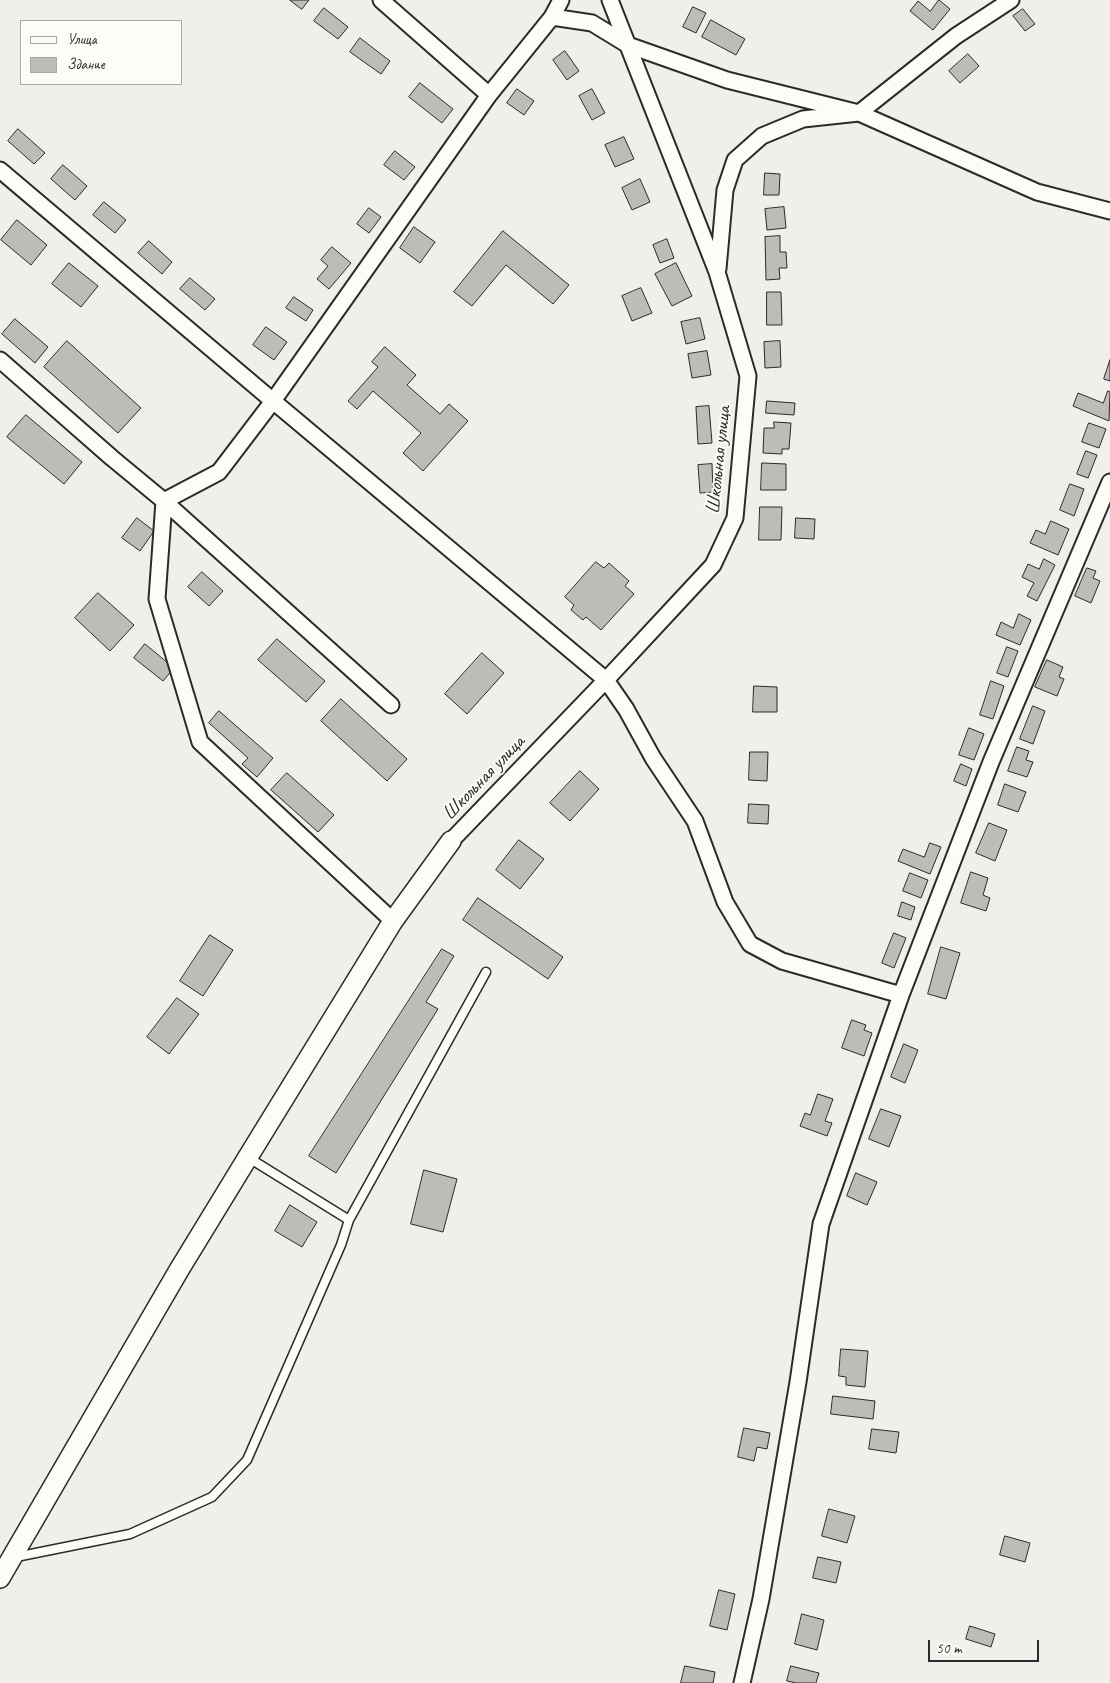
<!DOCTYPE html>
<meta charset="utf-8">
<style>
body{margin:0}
#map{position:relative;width:1110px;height:1683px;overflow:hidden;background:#f0efeb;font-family:Caveat,sans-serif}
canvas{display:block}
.legend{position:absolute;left:20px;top:20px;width:162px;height:65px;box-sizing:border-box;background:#fdfcf7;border:1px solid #a9a8a5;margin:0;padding:6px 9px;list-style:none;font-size:15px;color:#2b2b2b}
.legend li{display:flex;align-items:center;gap:10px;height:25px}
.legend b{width:25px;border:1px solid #a9a8a5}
.scale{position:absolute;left:928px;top:1640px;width:111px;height:22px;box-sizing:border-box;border:2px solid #2b2b2b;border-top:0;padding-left:6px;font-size:15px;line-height:18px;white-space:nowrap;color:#2b2b2b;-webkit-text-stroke:4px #fdfcf7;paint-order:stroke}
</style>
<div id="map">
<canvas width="1110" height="1683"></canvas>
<ul class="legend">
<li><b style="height:6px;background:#fdfcf7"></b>Улица</li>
<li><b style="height:14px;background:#bdbcb8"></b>Здание</li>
</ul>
<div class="scale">50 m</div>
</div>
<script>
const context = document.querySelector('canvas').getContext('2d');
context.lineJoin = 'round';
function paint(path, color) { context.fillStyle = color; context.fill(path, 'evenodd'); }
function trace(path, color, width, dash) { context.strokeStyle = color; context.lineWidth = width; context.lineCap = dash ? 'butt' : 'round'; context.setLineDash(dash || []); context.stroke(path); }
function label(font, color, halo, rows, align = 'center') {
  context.font = font + ' Caveat,sans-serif'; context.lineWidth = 4; context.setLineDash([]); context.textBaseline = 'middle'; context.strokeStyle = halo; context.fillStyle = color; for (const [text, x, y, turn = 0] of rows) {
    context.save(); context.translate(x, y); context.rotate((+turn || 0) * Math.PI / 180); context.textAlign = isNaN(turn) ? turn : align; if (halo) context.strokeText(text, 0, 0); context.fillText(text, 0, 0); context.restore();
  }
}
const building = new Path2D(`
 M290,0H309L302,9Z
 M939,0L950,9L933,30L910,11L918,1L930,11Z
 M693,7L706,13L696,33L683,27Z
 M324,8L348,27L338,39L314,21Z
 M1023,9L1035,24L1025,31L1013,16Z
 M711,20L745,39L736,55L702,37Z
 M360,38L390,61L381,74L350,52Z
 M565,51L579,71L567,80L553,60Z
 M968,54L979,66L960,83L949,71Z
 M420,83L453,109L442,123L409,97Z
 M517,89L534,101L524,115L507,103Z
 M592,89L605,113L592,120L579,96Z
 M18,129L45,153L34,164L8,141Z
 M624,137L634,159L615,167L605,145Z
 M395,151L415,167L404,180L384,165Z
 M63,165L87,186L75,200L51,179Z
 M765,173L780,174L779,195H764Z
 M640,179L650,202L632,210L622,188Z
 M104,202L126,220L115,233L93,215Z
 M784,207L786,228L767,230L765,209Z
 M369,208L381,217L369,233L357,224Z
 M17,220L47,245L31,265L1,240Z
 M414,227L435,242L420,263L400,248Z
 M503,231L569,285L553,304L506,265L472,306L454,292Z
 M780,236V252H786L787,268H779L780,279L766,280L765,237Z
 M667,239L674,258L660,263L653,245Z
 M149,241L172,262L162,274L138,253Z
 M332,247L351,263L329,289L317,279L328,266L321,260Z
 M69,263L98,286L81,307L52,284Z
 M676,263L692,296L672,306L655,274Z
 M190,278L215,299L205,310L180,289Z
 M641,288L652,313L632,321L622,296Z
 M767,292H781L782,325H767Z
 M294,297L313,310L306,321L286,308Z
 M700,318L705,339L686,344L681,322Z
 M15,319L48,347L35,363L2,334Z
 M266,327L287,342L274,360L253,345Z
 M67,341L141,408L118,433L44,367Z
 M780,341L781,367L765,368L764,342Z
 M385,347L416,375L407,385L440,414L449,404L468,421L423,471L403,453L421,433L373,391L357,409L348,401L378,367L372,362Z
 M707,351L711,375L692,378L688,354Z
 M1110,360V381L1104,379Z
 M1108,391L1110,392L1109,421L1073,406L1078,393L1103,403Z
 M767,401L795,403L794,415L766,413Z
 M709,406L712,443L698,444L696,407Z
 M26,415L82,462L64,484L7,437Z
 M774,422L791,423L789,449H782V454L763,453L764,428H774Z
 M1089,423L1106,429L1099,448L1082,442Z
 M1086,451L1097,455L1088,478L1077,474Z
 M762,463L786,464V490H761Z
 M712,464L713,492L700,493L698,465Z
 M1070,484L1084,489L1074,516L1060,510Z
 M760,507H782L781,540H759Z
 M137,518L154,531L140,551L122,538Z
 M796,518L815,519L814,539L795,538Z
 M1051,521L1069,529L1058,555L1030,543L1036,530L1045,534Z
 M1044,559L1055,565L1037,601L1027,596L1034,583L1022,577L1028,564L1039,569Z
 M596,562L604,568L609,563L629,581L625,586L634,594L601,630L586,617L583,620L571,610L574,605L565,597Z
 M1087,568L1096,571L1093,578L1100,581L1091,603L1075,596Z
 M202,572L223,591L209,606L188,587Z
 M98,593L134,625L110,651L75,618Z
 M1019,614L1031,620L1020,645L996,635L1001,622L1013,628Z
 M277,639L325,681L306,702L258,660Z
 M145,644L174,668L163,681L134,658Z
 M1007,647L1018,651L1008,677L997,673Z
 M482,653L504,673L467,714L445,694Z
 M1047,660L1063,667L1059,677L1064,679L1057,696L1035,687Z
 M991,681L1004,686L993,719L980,715Z
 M754,686L777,687V712H753Z
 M341,699L407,759L387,781L321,721Z
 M1033,706L1045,711L1033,744L1020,739Z
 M219,711L273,758L257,777L242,764L248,758L209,723Z
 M969,728L984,734L974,760L959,755Z
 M1017,747L1029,751L1026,760L1033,762L1027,777L1008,771Z
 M750,752H768L767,781L749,780Z
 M961,764L972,769L966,786L954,781Z
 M580,771L599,789L570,821L550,803Z
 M287,773L334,815L318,832L271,790Z
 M1005,784L1026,792L1018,812L998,805Z
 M749,804L769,805L768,824L748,823Z
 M989,823L1007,830L995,861L976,853Z
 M519,840L544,859L520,889L496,870Z
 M930,843L941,847L930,874L898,861L903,849L924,857Z
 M971,872L988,878L983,895L990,898L986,911L961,903Z
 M910,873L928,880L921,898L903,891Z
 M478,898L563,957L548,979L463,920Z
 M902,902L915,907L911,920L898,916Z
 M894,933L906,938L894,968L882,963Z
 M210,935L233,950L203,996L180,981Z
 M941,947L960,953L946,999L928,994Z
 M442,949L454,956L426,1002L438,1009L336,1173L309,1156Z
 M177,998L199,1014L169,1054L147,1037Z
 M852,1020L866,1025L864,1030L872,1033L864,1056L842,1048Z
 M904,1044L918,1050L905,1083L891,1077Z
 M818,1094L833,1099L825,1121L832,1123L827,1136L800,1126L805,1113L810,1115Z
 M881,1109L901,1116L889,1147L869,1139Z
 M424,1170L457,1179L443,1232L411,1224Z
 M856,1173L877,1182L867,1205L847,1196Z
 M290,1205L317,1222L302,1247L275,1231Z
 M841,1349L868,1351L865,1387L846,1385V1377L839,1376Z
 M833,1396L875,1401L873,1419L831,1414Z
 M744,1428L770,1433L767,1449L757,1447L754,1461L738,1457Z
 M872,1429L899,1432L896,1453L869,1449Z
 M829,1509L855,1516L847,1543L822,1536Z
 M1005,1536L1030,1543L1025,1562L1000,1555Z
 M818,1557L841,1562L836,1583L813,1578Z
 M719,1590L735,1594L727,1630L710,1626Z
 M802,1614L824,1620L817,1650L795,1644Z
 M970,1626L995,1634L991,1647L966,1639Z
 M685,1666L715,1672L713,1683H681Z
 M791,1666L819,1673L816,1683H796L787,1681Z`);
paint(building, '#bdbcb8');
trace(building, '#2b2b2b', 1);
const service = new Path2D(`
 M349,1220L486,972
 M16,1557L130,1534L212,1497L247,1460L341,1245L349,1220L249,1158`);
const minor = new Path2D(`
 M381,0L489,95
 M552,17L592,23L628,45L727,80L859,113L956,36L1011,0
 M0,170L273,401L606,680L626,709L653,758L695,821L725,902L750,944L782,961L901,995
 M718,269L725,190L735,160L762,136L803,119L859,113L1037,192L1110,211
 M0,360L112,458L164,501L391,705
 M451,841L606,680L713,565L735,518L748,376L717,272L610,0
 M393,921L200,742L157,599L164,501L219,472L273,401L489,95L552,17L561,0
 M742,1683L761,1599L798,1382L821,1224L901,995L991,762L1110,482`);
const tertiary = new Path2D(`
 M0,1578L179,1270L248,1157L393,921L451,841`);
trace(service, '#2b2b2b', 11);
trace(minor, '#2b2b2b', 19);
trace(tertiary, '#2b2b2b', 22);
trace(service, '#fdfcf7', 8);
trace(minor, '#fdfcf7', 15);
trace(tertiary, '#fdfcf7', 19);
label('20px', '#2b2b2b', '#fdfcf7', [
 ["Школьная улица",719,460,-84],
 ["Школьная улица",484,778,-46]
]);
</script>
